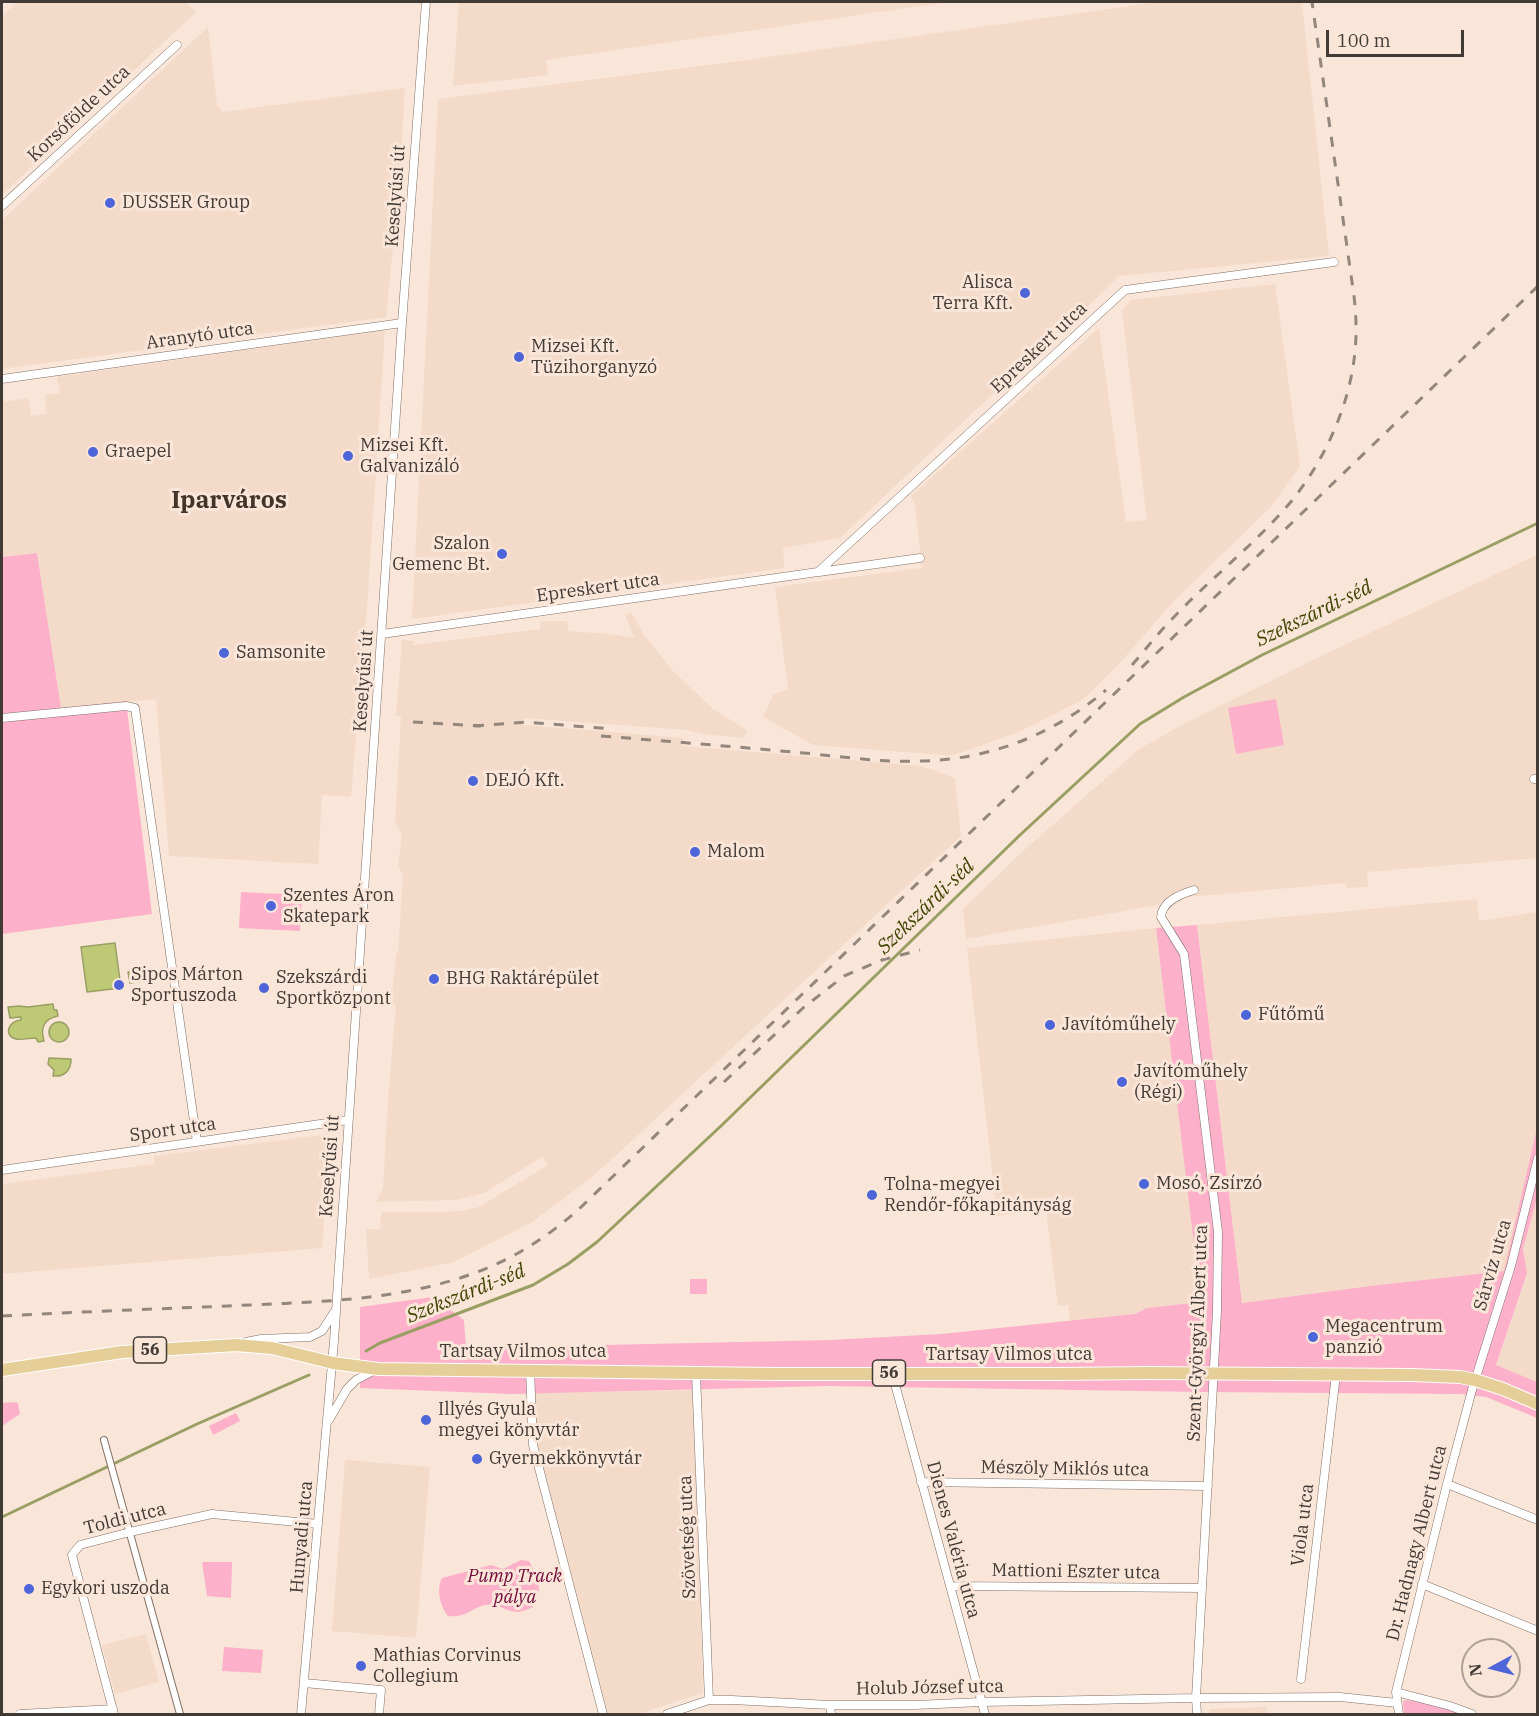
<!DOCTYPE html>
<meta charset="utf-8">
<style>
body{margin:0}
#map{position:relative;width:1539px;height:1716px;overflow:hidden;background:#fae6d9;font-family:"IBM Plex Serif",serif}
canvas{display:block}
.frame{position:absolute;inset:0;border:3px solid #423a35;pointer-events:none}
.north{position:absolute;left:1461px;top:1638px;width:60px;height:60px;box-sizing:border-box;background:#fae6d9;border:2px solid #b0a197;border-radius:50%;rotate:263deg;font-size:16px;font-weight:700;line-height:24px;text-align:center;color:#423a35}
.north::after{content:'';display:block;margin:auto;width:21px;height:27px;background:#4d65d9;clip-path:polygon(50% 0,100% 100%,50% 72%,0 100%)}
.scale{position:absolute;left:1326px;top:30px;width:138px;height:27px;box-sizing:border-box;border:3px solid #423a35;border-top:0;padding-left:8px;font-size:18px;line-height:21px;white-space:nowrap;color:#423a35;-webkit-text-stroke:4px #fae6d9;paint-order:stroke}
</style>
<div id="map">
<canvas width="1539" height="1716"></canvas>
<div class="frame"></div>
<div class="north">N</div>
<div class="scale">100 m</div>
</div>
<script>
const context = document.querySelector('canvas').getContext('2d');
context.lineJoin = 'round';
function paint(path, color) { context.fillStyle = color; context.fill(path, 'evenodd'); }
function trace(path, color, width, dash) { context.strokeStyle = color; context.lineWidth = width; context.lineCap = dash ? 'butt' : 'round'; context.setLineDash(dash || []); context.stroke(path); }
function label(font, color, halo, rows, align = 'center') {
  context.font = font + ' "IBM Plex Serif",serif'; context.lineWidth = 6; context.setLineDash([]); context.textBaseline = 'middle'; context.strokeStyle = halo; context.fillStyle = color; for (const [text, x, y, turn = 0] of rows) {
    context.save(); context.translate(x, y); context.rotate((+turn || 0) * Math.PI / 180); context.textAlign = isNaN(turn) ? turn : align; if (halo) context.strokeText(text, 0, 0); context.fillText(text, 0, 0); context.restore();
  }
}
paint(new Path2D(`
 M17,2H186L196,12L2,195V17Z
 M459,2H949L546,60L548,75L453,86Z
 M1158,2H1302L1329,256L1119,276L1062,332L1054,333L1006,382L994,385L995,392L840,538L783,548L784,568L412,619L438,99L732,62Z
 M208,27L217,105L222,112L405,88L400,175L386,317L2,369V220Z
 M1275,284L1300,466L1271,507L1174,601L1119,664L1084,699L1019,732L954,755H944L813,745L763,717L773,695L788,689L775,587L922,568L915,505L911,496L1099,328L1126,522L1147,520L1122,311L1131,300Z
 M385,330L368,594L351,797L322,795L318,864L169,856L156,699L61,708L37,553L2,557V402L29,398L31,416L46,414L45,395L60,393L57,377Z
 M1537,555L1538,770H1536L1538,781L1537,858L1367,872L1368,887L1347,888L1346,883L1165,899L1158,905L966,939L963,909L1023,851L1138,750L1176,728L1329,652Z
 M631,612L645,636L672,670L713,709L747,730L744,738L701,734L687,730L524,718L523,725L684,738L683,746L921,766L955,778L961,836L624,1148L593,1176L532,1222L454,1262L369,1279L366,1229H380L381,1212H440L461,1211L479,1207L548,1165L542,1157L484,1193L457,1200L376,1202L383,1189L388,1099L396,1005H392L393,998L392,997L396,953H398L403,876L398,865L402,835L395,822L401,717L396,716L402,640L414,641V645L540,629V621H567L568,631L611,634L634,638L625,615Z
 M1477,899L1479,921L1537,912V1128L1505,1271L1370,1286L1242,1303L1197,925Z
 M1156,928L1202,1302L1147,1308L1135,1314L1070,1322L1068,1305L1058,1306L1046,1211L997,1216L967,948Z
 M330,1134L322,1248L2,1274V1184L154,1164V1156Z
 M1537,1198V1382L1496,1366L1527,1273L1523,1249Z
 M694,1390L703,1693L638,1714H608L536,1440L535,1393Z
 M345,1460L430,1467L416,1638L332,1631Z
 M146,1634L159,1682L115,1694L102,1645Z
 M1267,1707L1268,1714H1210L1209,1709Z`), '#f4dac8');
paint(new Path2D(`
 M37,553L61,708L126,701L152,914L2,934V557Z
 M1276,699L1284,745L1236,754L1228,708Z
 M241,892L302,895L300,931L239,928Z
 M1197,925L1242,1303L1370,1286L1504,1271L1537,1128V1198L1523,1249L1527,1273L1496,1365L1537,1382V1418L1486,1397L1460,1394L1203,1392L827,1386L511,1394L360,1388V1307L433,1297L464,1320L466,1348L831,1340L941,1334L1135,1314L1147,1308L1201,1302L1156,928Z
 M690,1279H707V1294H690Z
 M15,1402L18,1403L20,1414L2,1426V1403Z
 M236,1413L240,1421L213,1435L209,1426Z
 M521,1560L529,1561C538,1578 544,1590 533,1607C529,1609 523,1611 519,1612C507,1612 497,1603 485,1605C469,1609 467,1618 448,1616C440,1606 436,1589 442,1578L491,1565L503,1569Z
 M202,1562H232L231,1598L207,1596Z
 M224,1647L263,1650L261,1673L222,1671Z
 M1406,1700L1431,1704L1464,1714H1404L1403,1701Z`), '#fdb0c9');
const water = new Path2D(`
 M115,943L121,988L87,992L81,947Z
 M150,969L151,980L130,983L128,972Z
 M53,1004L54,1010H57L58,1016C44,1019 40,1027 44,1041L38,1042L36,1038C30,1038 21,1040 16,1039C3,1036 8,1021 21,1020V1017L10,1018L8,1007L19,1006L28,1007Z
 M49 1032a10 10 0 1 1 20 0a10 10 0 1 1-20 0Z
 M49,1058L71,1059C71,1071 64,1077 53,1076L54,1070L48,1064Z`);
paint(water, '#bec975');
trace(water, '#999e62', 1.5);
trace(new Path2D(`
 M366,1351L380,1343L533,1285L568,1264L597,1242L722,1125L1020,835L1140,724L1184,697L1262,655L1538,523
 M2,1517L197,1424L309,1375`), '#999e62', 3);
const pedestrian = new Path2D(`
 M104,1440L180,1714`);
const minor = new Path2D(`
 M2,206L177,45
 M2,379L402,323
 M819,572L920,558
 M382,634L818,572L1125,290L1334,262
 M2,718L126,706L135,708L197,1142
 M1534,779H1538
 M1194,890C1181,894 1162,901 1161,917L1184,954L1218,1232L1217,1311L1196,1698L1197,1714
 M2,1170L348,1120
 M246,1342L261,1339L310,1337L322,1331L335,1311
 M530,1370L533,1445L603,1714
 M696,1373L709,1700
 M892,1373L985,1714
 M329,1420L347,1389L356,1380L377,1369
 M921,1482L1208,1486
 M1447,1484L1538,1520
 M1422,1584L1538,1631
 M950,1586L1202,1588
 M1301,1679L1336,1374
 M304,1683L381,1690L379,1714
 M1396,1692L1450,1706L1472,1714
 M830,1705L831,1714
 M20,1714L113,1709
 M114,1714L72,1555L80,1545L130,1532L212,1514L318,1524
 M301,1714L334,1341L402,323L426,2
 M667,1714L709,1700H732L830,1705H916L981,1702L1196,1698L1340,1697L1397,1703
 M1399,1714L1396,1692L1447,1484L1472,1390L1511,1266L1538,1158`);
const primary = new Path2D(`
 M2,1370L122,1352L236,1345L272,1348L333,1363L378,1369L776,1374H1058L1147,1373L1412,1375L1460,1377L1475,1380L1503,1389L1538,1404`);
trace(pedestrian, '#816f64', 8);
trace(minor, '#816f64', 9);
trace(primary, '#fff', 14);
trace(pedestrian, '#fff', 6);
trace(minor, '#fff', 8);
trace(primary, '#e5ce98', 12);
trace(new Path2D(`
 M1132,665C1146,649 1159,632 1174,617C1211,578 1254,545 1289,504C1324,462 1350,406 1355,351C1357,332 1356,314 1354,296L1312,2
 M413,722L481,726
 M474,726L526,722L612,729
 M601,736C665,741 728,746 792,752C832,755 879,763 919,761C989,760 1053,735 1106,690
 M724,1082L803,1008L844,976L882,960L920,950
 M2,1316C77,1312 153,1309 228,1306C328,1301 431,1302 520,1252C541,1240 561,1225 579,1209L1538,286`), '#93867d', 3, [10, 10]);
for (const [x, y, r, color] of [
 [110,203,6,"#4d65d9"],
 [1025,293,6,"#4d65d9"],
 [519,357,6,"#4d65d9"],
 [93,452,6,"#4d65d9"],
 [348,456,6,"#4d65d9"],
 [502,554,6,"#4d65d9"],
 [224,653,6,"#4d65d9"],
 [473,781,6,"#4d65d9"],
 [695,852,6,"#4d65d9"],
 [271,906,6,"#4d65d9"],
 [434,979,6,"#4d65d9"],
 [119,985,6,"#4d65d9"],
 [264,988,6,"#4d65d9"],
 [1246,1015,6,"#4d65d9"],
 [1050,1025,6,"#4d65d9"],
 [1122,1082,6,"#4d65d9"],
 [1144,1184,6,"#4d65d9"],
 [872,1195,6,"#4d65d9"],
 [1313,1337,6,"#4d65d9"],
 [426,1420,6,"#4d65d9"],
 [477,1459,6,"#4d65d9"],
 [29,1589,6,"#4d65d9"],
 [361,1666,6,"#4d65d9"]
]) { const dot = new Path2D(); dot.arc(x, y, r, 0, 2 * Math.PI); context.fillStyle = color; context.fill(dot); trace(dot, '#fae6d9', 2); }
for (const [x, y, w] of [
 [150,1350,33],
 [889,1373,33]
]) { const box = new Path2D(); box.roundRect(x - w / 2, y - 13, w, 26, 4.5); context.fillStyle = '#fae6d9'; context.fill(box); trace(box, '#423a35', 1.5); }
label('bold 16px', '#423a35', null, [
 ["56",150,1350],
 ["56",889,1373]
]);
label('18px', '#423a35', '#fae6d9', [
 ["Korsófölde utca",79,114,-43],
 ["Keselyűsi út",396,196,-86],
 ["Aranytó utca",200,336,-8],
 ["Epreskert utca",1039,348,-43],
 ["Epreskert utca",598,588,-8],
 ["Keselyűsi út",364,681,-86],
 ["Sport utca",173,1130,-8],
 ["Keselyűsi út",330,1166,-86],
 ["Sárvíz utca",1493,1265,-74],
 ["Szent-Györgyi Albert utca",1198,1333,-88],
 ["Tartsay Vilmos utca",523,1352],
 ["Tartsay Vilmos utca",1009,1355],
 ["Mészöly Miklós utca",1065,1469,1],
 ["Toldi utca",125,1519,-14],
 ["Viola utca",1303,1525,-83],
 ["Hunyadi utca",302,1537,-85],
 ["Szövetség utca",688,1537,-92],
 ["Dienes Valéria utca",953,1540,75],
 ["Dr. Hadnagy Albert utca",1417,1543,-76],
 ["Mattioni Eszter utca",1076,1572,1],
 ["Holub József utca",930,1688,-1]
]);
label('18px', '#423a35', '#fae6d9', [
 ["DUSSER Group",122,203],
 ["Alisca",1013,283,"right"],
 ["Terra Kft.",1013,304,"right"],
 ["Mizsei Kft.",531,347],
 ["Tüzihorganyzó",531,368],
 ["Mizsei Kft.",360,446],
 ["Galvanizáló",360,467],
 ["Graepel",105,452],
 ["Szalon",490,544,"right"],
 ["Gemenc Bt.",490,565,"right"],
 ["Samsonite",236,653],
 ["DEJÓ Kft.",485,781],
 ["Malom",707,852],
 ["Szentes Áron",283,896],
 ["Skatepark",283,917],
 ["Sipos Márton",131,975],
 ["Sportuszoda",131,996],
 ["Szekszárdi",276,978],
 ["Sportközpont",276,999],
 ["BHG Raktárépület",446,979],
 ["Fűtőmű",1258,1015],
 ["Javítóműhely",1062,1025],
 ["Javítóműhely",1134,1072],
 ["(Régi)",1134,1093],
 ["Mosó, Zsírzó",1156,1184],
 ["Tolna-megyei",884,1185],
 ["Rendőr-főkapitányság",884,1206],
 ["Megacentrum",1325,1327],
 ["panzió",1325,1348],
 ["Illyés Gyula",438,1410],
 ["megyei könyvtár",438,1431],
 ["Gyermekkönyvtár",489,1459],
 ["Egykori uszoda",41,1589],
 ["Mathias Corvinus",373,1656],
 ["Collegium",373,1677]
], 'left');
label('italic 18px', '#70093c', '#fae6d9', [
 ["Pump Track",515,1577],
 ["pálya",515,1598]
]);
label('italic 20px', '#3f4502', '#fae6d9', [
 ["Szekszárdi-séd",1314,614,-26],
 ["Szekszárdi-séd",926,907,-44],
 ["Szekszárdi-séd",466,1294,-22]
]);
label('bold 24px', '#433429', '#fae6d9', [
 ["Iparváros",229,501]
]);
</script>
